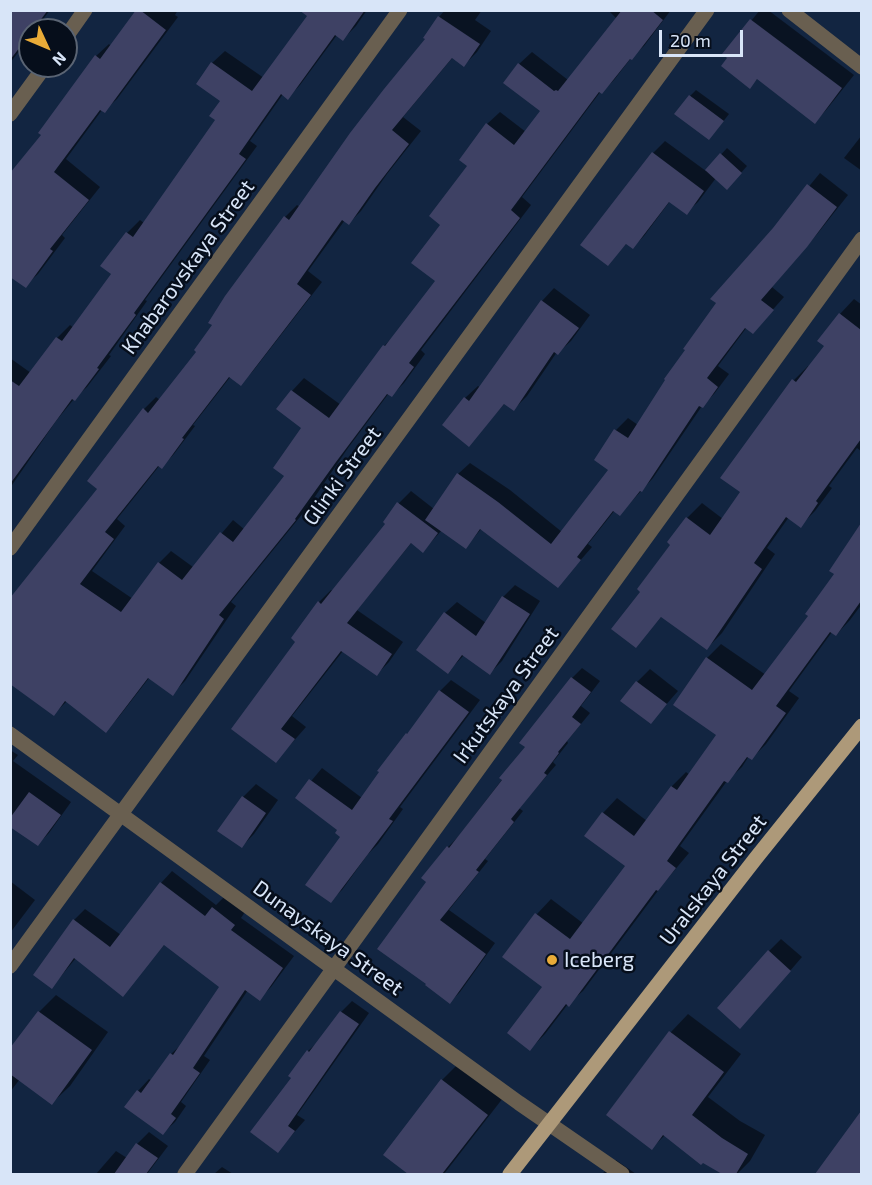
<!DOCTYPE html>
<style>
body{margin:0}
#map{position:relative;width:872px;height:1185px;overflow:hidden;background:#122541;font-family:"Exo 2",sans-serif}
canvas{display:block}
.frame{position:absolute;inset:0;border:12px solid #d8e5f8;pointer-events:none}
.north{position:absolute;left:18px;top:18px;width:60px;height:60px;box-sizing:border-box;background:#060e1b;border:2px solid #5a6473;border-radius:50%;rotate:134deg;font-size:16px;font-weight:700;line-height:24px;text-align:center;color:#d8e5f8}
.north::after{content:'';display:block;margin:auto;width:21px;height:27px;background:#e9ab38;clip-path:polygon(50% 0,100% 100%,50% 72%,0 100%)}
.scale{position:absolute;left:659px;top:30px;width:84px;height:27px;box-sizing:border-box;border:3px solid #d8e5f8;border-top:0;padding-left:8px;font-size:18px;line-height:21px;white-space:nowrap;color:#d8e5f8;-webkit-text-stroke:4px #060e1b;paint-order:stroke}
</style>
<div id="map">
<canvas width="872" height="1185"></canvas>
<div class="frame"></div>
<div class="north">N</div>
<div class="scale">20 m</div>
</div>
<script>
const context = document.querySelector('canvas').getContext('2d');
context.lineJoin = 'round';
function paint(path, color) { context.fillStyle = color; context.fill(path, 'evenodd'); }
function trace(path, color, width, dash) { context.strokeStyle = color; context.lineWidth = width; context.lineCap = dash ? 'butt' : 'round'; context.setLineDash(dash || []); context.stroke(path); }
function label(font, color, halo, rows, align = 'center') {
  context.font = font + ' "Exo 2",sans-serif'; context.lineWidth = 5; context.setLineDash([]); context.textBaseline = 'middle'; context.strokeStyle = halo; context.fillStyle = color; for (const [text, x, y, turn = 0] of rows) {
    context.save(); context.translate(x, y); context.rotate((+turn || 0) * Math.PI / 180); context.textAlign = isNaN(turn) ? turn : align; if (halo) context.strokeText(text, 0, 0); context.fillText(text, 0, 0); context.restore();
  }
}
paint(new Path2D(`
 M10,10H50L35,30H30V37L10,63Z
 M138,10H178L175,15L178,17L117,99L104,111L102,110L66,159L100,187L62,235L65,238L38,274L25,286L12,276L10,278V218L43,135L96,56L109,44L111,46Z
 M303,10H367L356,26L343,39L337,35L300,85L288,98L283,94L250,141L257,146L145,300L147,301L109,355L111,356L87,387L74,399L56,421L10,488V358L31,373L57,338L70,325L74,328L113,274L102,266L127,233L140,220L144,223L217,120L222,100L212,63L225,51L264,78L309,16Z
 M445,10H482L475,20L491,31L477,52L464,65L453,57L403,117L421,131L387,174L361,211L349,223L345,220L308,271L322,282L253,371L241,384L231,376L193,425L195,426L174,454L162,467L160,465L117,519L125,526L92,571L133,599L159,563L171,551L193,567L233,520L244,529L286,476L304,428L292,391L304,378L341,405L384,346L397,333L437,280L442,224L487,124L500,112L526,132L542,111L519,64L532,52L568,80L617,19L608,10H671L644,46L631,58L614,80L602,92L601,91L522,197L531,205L421,350L425,354L404,383L392,395L389,393L348,448L308,507L231,602L236,606L185,681L172,694L149,678L118,718L106,731L67,701L54,714L10,681L100,489L144,409L156,397L160,400L198,351L285,217L297,205L300,207L427,39L439,17Z
 M760,10H768L854,75L827,109L815,122L758,78L750,87L729,58L724,54Z
 M696,90L729,114L715,132L690,96Z
 M862,135V171L844,158Z
 M665,141L706,171L727,148L747,166L733,182L716,178L698,202L686,213L670,201L644,236L633,247L627,243L608,264L653,153Z
 M820,173L848,195L818,233L772,287L784,297L753,332L747,327L718,366L729,374L714,394L702,406L653,478L620,514L615,510L588,544L592,547L558,586L482,528L466,547L442,530L423,551L412,542L357,610L403,642L389,662L377,674L343,651L292,716L306,727L276,761L233,729L298,642L293,638L319,602L331,590L333,591L387,524L399,503L411,491L434,509L458,474L470,463L510,490L562,532L610,469L596,460L616,430L628,418L638,425L774,229Z
 M554,288L590,315L571,341L558,353L557,352L527,396L514,409L505,403L469,445L465,398L478,386L481,388L542,301Z
 M854,299L862,305V452L857,448L829,486L832,488L815,511L800,526L789,517L767,548L775,554L722,633L707,648L662,616L636,646L642,592L673,545L669,542L687,518L702,503L723,519L742,492L794,380L808,366L809,367L826,346L840,314Z
 M862,529V604L850,620L836,635L832,632L789,691L799,698L766,744L752,758L749,756L742,767L727,781L680,846L689,853L663,884L583,991L568,1004L545,1034L530,1049L544,986L504,956L537,914L551,899L584,924L627,866L603,813L617,798L647,821L672,786L686,772L690,775L718,735L707,658L721,644L766,675L810,616L836,574L856,534Z
 M515,585L540,601L502,661L490,673L464,655L448,672L445,613L457,602L486,623L503,597Z
 M582,668L600,681L581,706L590,713L567,741L568,743L553,762L556,765L519,808L523,811L485,859L488,861L449,910L495,943L460,992L450,1002L428,882L448,847L458,837L527,747L572,678Z
 M650,669L678,691L651,722L637,682Z
 M451,680L480,700L400,807L403,809L378,844L368,854L342,890L330,901L342,837L339,830L297,798L322,768L362,798L407,734L415,726L440,691Z
 M10,750L18,755L13,761L71,802L49,833L38,844L10,825Z
 M256,784L278,800L254,834L242,846L243,797Z
 M172,871L216,905L225,896L245,912L241,918L294,956L271,987L259,999L248,990L204,1056L210,1060L181,1102L186,1106L175,1122L163,1133L138,1091L149,1079L152,1081L171,1054L183,1043L221,987L165,944L122,995L76,958L52,987L74,920L85,909L121,935L161,883Z
 M10,881L35,900L10,933Z
 M781,939L802,957L753,1014L769,951Z
 M56,995L108,1032L70,1086L52,1103L20,1079L10,1092V1051L39,1012Z
 M352,1001L369,1013L297,1115L305,1120L278,1151L308,1051L320,1040L341,1012Z
 M688,1014L741,1054L708,1097L740,1121L765,1135L750,1161L737,1174H725L665,1135L652,1148L608,1114L671,1032Z
 M458,1064L503,1098L444,1174H410L385,1155L442,1080Z
 M862,1114V1174H817Z
 M149,1132L168,1146L147,1174H96L116,1151L127,1158L137,1144Z
 M616,1160L636,1174H602Z
 M222,1167L233,1174H214Z`), '#0007');
paint(new Path2D(`
 M10,10H48L33,30H30V34L10,60Z
 M136,10H140L166,30L105,113L100,110L54,172L89,200L50,249L53,251L26,288L10,277V173L41,135L38,133L95,55L100,59Z
 M299,10H365L343,41L335,35L288,100L281,94L239,154L246,159L134,313L136,315L97,368L99,369L75,401L72,399L10,484V380L19,386L56,337L62,341L111,274L100,266L126,232L133,237L215,120L209,116L220,101L196,84L211,62L252,91L307,16Z
 M622,10H651L663,20L632,60L630,59L602,94L599,92L511,210L520,218L409,363L414,367L392,397L387,394L336,462L295,519L296,520L219,615L224,619L173,696L148,678L106,733L65,701L54,716L10,684V598L97,489L87,481L143,408L148,413L196,352L194,350L212,325L208,323L225,296L284,216L289,220L350,133L384,89L425,39L423,38L438,16L480,44L464,67L452,58L392,130L409,144L375,188L349,225L342,220L297,284L311,295L241,386L229,377L182,438L184,439L162,469L158,466L105,532L114,539L80,584L121,612L158,562L182,580L220,532L233,542L284,476L273,468L301,428L276,409L291,390L329,418L383,345L385,346L435,281L411,263L440,225L429,216L467,166L459,160L486,123L514,145L540,111L503,83L518,63L554,91L556,90L558,91Z
 M750,19L842,88L815,124L757,79L750,89L721,66L727,58L722,54Z
 M689,95L724,121L709,140L674,114Z
 M652,152L704,191L687,215L669,202L633,249L626,244L608,266L580,245Z
 M720,153L742,173L727,190L705,170Z
 M807,184L837,207L807,247L761,300L774,310L753,334L745,328L707,378L718,387L703,408L699,406L642,492L640,491L620,516L613,511L577,557L581,560L558,588L480,529L466,549L425,520L457,473L498,502L551,544L608,470L594,460L614,429L628,438L665,380L664,379L685,350L683,349L716,303L710,299L773,228Z
 M541,300L579,328L558,355L554,352L514,411L504,404L469,447L442,425L464,397L469,401Z
 M839,313L861,330V439L816,501L818,503L801,528L786,517L754,563L762,569L707,650L661,617L636,648L611,629L640,592L637,589L670,545L667,542L686,517L710,535L740,492L720,478L792,379L796,382L824,346L817,341Z
 M397,502L438,533L423,553L411,543L347,623L392,654L377,676L341,651L281,729L295,739L276,763L231,729L295,642L291,638L318,601L321,604L385,524L383,522Z
 M861,523V601L836,636L830,632L776,706L786,713L752,760L747,757L728,783L724,781L667,861L676,868L658,891L656,890L569,1007L566,1004L530,1051L507,1033L542,987L502,957L535,913L570,939L625,866L584,836L602,812L634,836L671,786L677,790L716,735L673,705L706,657L752,690L808,616L805,614L834,574L829,571Z
 M502,596L530,614L490,675L462,655L448,674L416,650L444,612L476,636Z
 M571,677L591,692L572,717L581,724L558,752L559,753L544,773L547,775L511,819L514,822L476,870L479,872L440,920L486,954L450,1004L425,985L426,984L377,949L426,882L421,878L447,846L449,848L502,780L499,778L525,747L519,743Z
 M636,681L667,704L651,724L620,701Z
 M439,690L469,712L389,819L393,821L331,903L305,885L340,837L335,833L337,830L295,798L309,779L352,810L379,772L377,771L406,733L407,734Z
 M29,792L61,815L38,846L10,827V818Z
 M242,796L266,813L242,848L217,831Z
 M160,882L205,916L212,907L235,925L231,930L283,968L260,1001L245,990L193,1068L200,1073L171,1114L176,1118L163,1135L124,1107L137,1090L141,1093L170,1053L173,1055L219,987L164,945L123,997L74,958L52,989L33,975L73,919L110,947Z
 M768,950L791,971L740,1029L717,1008Z
 M38,1011L92,1050L52,1105L10,1074V1048Z
 M340,1011L359,1024L288,1126L295,1131L278,1153L250,1132L291,1078L288,1076L307,1050L309,1052Z
 M669,1031L724,1072L692,1115L722,1138L748,1154L736,1174H722L703,1163L701,1165L663,1135L652,1150L606,1115Z
 M441,1079L488,1115L442,1174H408L383,1155Z
 M861,1111V1174H815Z
 M136,1143L158,1158L146,1174H114Z`), '#3e4164');
trace(new Path2D(`
 M789,10L862,67
 M66,37L85,10
 M10,114L45,66
 M10,548L400,10
 M10,734L519,1103L622,1174
 M10,966L707,10
 M185,1174L862,239`), '#695f50', 15);
trace(new Path2D(`
 M510,1174L756,858L862,726`), '#ad9979', 15);
for (const [x, y, r, color] of [
 [552,960,6,"#e9ab38"]
]) { const dot = new Path2D(); dot.arc(x, y, r, 0, 2 * Math.PI); context.fillStyle = color; context.fill(dot); trace(dot, '#060e1b', 2); }
label('21px', '#d8e5f8', '#060e1b', [
 ["Khabarovskaya Street",188,267,-54],
 ["Glinki Street",342,476,-54],
 ["Irkutskaya Street",506,695,-54],
 ["Uralskaya Street",713,880,-52],
 ["Dunayskaya Street",328,938,36]
]);
label('21px', '#d8e5f8', '#060e1b', [
 ["Iceberg",564,960]
], 'left');
</script>
